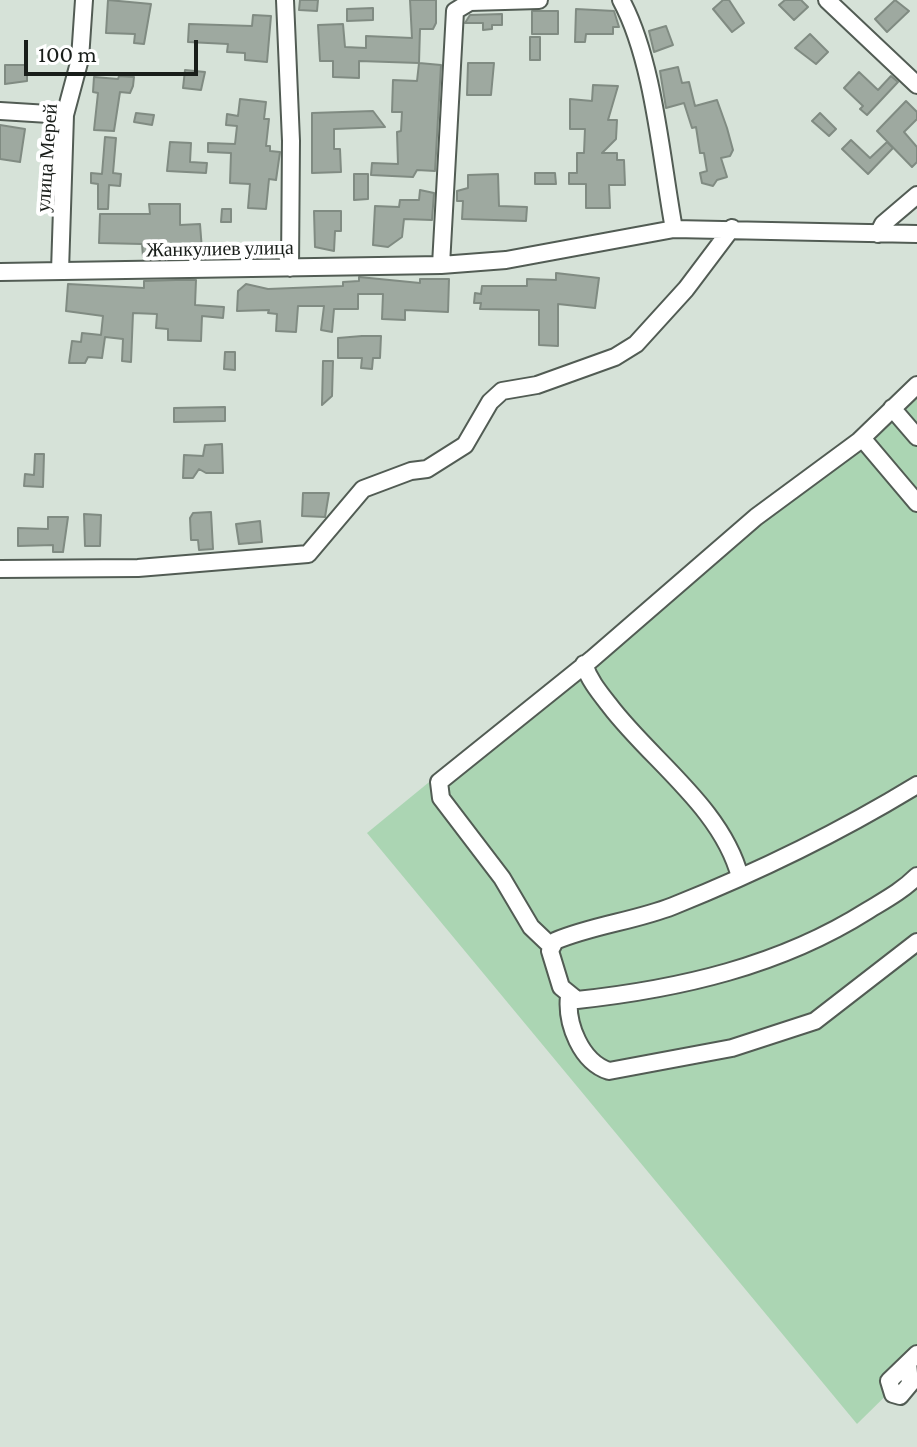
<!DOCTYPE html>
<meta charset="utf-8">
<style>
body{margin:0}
#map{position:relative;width:917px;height:1447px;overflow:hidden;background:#d6e2d8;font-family:"Crimson Pro",serif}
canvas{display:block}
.scale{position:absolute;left:24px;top:40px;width:174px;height:36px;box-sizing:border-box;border:4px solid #191e1a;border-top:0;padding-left:10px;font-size:24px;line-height:28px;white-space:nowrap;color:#191e1a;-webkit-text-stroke:6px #fff;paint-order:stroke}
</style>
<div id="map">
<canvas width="917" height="1447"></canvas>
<div class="scale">100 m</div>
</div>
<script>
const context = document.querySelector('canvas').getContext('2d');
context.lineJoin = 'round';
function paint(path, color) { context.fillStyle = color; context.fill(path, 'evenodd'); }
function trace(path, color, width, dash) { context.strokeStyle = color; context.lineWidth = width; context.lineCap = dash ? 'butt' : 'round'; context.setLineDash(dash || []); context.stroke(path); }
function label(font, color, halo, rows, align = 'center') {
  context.font = font + ' "Crimson Pro",serif'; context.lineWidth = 8; context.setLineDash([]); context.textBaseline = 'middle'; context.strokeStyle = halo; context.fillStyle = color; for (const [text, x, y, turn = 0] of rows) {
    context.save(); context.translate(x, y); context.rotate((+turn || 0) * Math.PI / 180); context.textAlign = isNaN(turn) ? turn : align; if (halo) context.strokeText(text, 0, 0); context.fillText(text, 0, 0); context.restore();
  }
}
paint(new Path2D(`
 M917,389V1365L857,1424L367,833L856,432Z`), '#abd5b3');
const building = new Path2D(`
 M108,0L151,4L144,44L134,43L135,34L106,33Z
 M300,0H318L317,11L299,10Z
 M410,0H436V23L433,29H420L419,63L359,61V78L333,77V61H320L318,25L343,24L345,47L366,48V36L412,38Z
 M723,0H729L744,23L732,32L713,9Z
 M785,0H801L808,7L794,20L779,5Z
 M895,0L909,11L887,32L875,19Z
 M373,8V20L347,21V9Z
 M576,9L614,11L619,27H613V34H586L585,42H575Z
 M532,11H558V34H532Z
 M502,14V25H492V29L483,30V23H465L470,15Z
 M253,15L271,16L267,62L245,60V53L227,52L228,44L188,42L189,24L252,26Z
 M666,26L673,45L654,52L649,31Z
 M810,34L828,52L816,64L795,48Z
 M530,37H540V60H530Z
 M419,63L441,65L435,171L417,170L413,177L371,175L372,163L398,164L397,132L401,131L402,112H392L393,80L417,81Z
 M468,63H494L491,95H467Z
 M5,65H27V81L5,84Z
 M678,67L682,83L689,82L695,106L717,100L727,128L733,150L730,156L721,158L727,177L717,180L713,186L702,183L700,173L707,171L704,153H700L696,127L692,128L684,103L666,108L660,71Z
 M185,70L205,72L201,90L183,88Z
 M859,72L878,90L891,76L898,82L867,115L860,109L863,106L844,88Z
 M119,76L134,77L133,86L130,93L120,92L114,131L94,130L98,93L93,92L94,77L118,79Z
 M593,85L618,86L608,120H617L616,139L602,153H617V160H624L625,185H609L610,208H586V184H569V173H577V153H584L585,129H570V99L592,101Z
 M240,99L266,102L264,119H269L266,146H270V151L280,152L276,180L269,179L266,209L248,208L250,184L230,183L231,153L208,152V143L235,144L237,126L226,125L227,114L238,116Z
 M906,101L917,112V119L904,132L917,147V162L912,167L877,131Z
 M373,111L385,127L334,129V149H340L341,172L312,173V113Z
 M136,113L154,115L152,125L134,122Z
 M820,113L836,129L829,136L812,121Z
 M0,125L25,129L20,162L0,159Z
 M105,137L116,138L113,173L121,174L120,186L109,185L108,209H98V184L91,183V173L102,174Z
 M851,140L870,158L887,142L893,148L868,174L842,149Z
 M170,142L191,143L190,162L207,163L206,173L167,171Z
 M535,173H555L556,184H535Z
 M354,174H368V199L354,200Z
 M498,174L499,206L527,207L526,221L462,219L463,201H457V191L468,188V175Z
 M420,190L434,193L432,220L404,219L402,237L388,247L373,245L375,206L399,207L400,200H419Z
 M149,204H180V225L200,224L202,250L152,251V257H143L142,244L99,243L100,214H150Z
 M222,209H231V222H221Z
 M314,211H341V231H335L334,251L315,247Z
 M556,273L599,278L595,308L558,304V346L539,345V310L480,309L481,303H474L475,293L481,294L482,286H527V279L556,280Z
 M359,277L420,283V279H449L448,312L405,310V320L382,319L383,294H358V309H334L332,332L321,330L324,306H298L296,332L276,331L277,314L268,313L269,310L237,311L238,291L246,284L268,289L343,286V282L359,281Z
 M176,280H196L195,305L224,307L223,318L202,316L201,341L168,340V329L156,328L157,314L133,313L131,362L122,361L123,339L105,337L102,358L88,357L85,363H69L72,341L81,342L82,333L101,335L103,316L66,311L68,284L144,288V281Z
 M362,336H381L380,358H373L372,369L361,368L362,358H338V338Z
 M225,352H235V370L224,369Z
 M323,361H333L332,396L322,405Z
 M225,407V421L174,422V408Z
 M222,444L223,473H206L199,469L193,478H183L184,455L203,456L205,445Z
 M35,454H44L43,487L24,486L25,474L34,475Z
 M303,493H329L325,517L302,516Z
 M211,512L213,549L199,550L198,540H191L190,518L193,513Z
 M84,514L101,515L100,546H85Z
 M48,517H68L63,552H53V545L18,546V528L48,529Z
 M260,521L262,542L239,544L236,524Z`);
paint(building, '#9ea9a0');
trace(building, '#808b82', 2);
const minor = new Path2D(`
 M285,0L291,141L290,268
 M621,0C654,61 661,159 674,229
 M827,0L917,85
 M0,111L65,115
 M878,234L883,224L917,195
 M441,265L455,11L470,2L539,0
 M60,271L65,115L80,59L84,0
 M0,272L441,265L506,260L674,229L917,234
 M892,408L917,437
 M862,438L917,503
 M0,569L138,568L308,554L363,489L411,471L427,469L465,445L490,402L502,391L537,385L615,357L636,344L686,289L732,228
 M584,664C589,680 599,692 610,706C651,760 722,808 740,877
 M917,785C840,832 758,872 673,906C635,921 593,925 555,941L550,951L561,987L577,1000C679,989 780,966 867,911C885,900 902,891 917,876
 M552,947L531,927L502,878L441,798L439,782L592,659L756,517L859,441L917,385
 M569,996C566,1024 581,1062 609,1071L732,1048L815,1021L917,942
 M908,1363L910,1384L900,1396L893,1394L889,1381L917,1354`);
trace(minor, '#525c54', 20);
trace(minor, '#fff', 16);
label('20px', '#191e1a', '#fff', [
 ["улица Мерей",47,158,-86],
 ["Жанкулиев улица",220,249,-1]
]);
</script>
